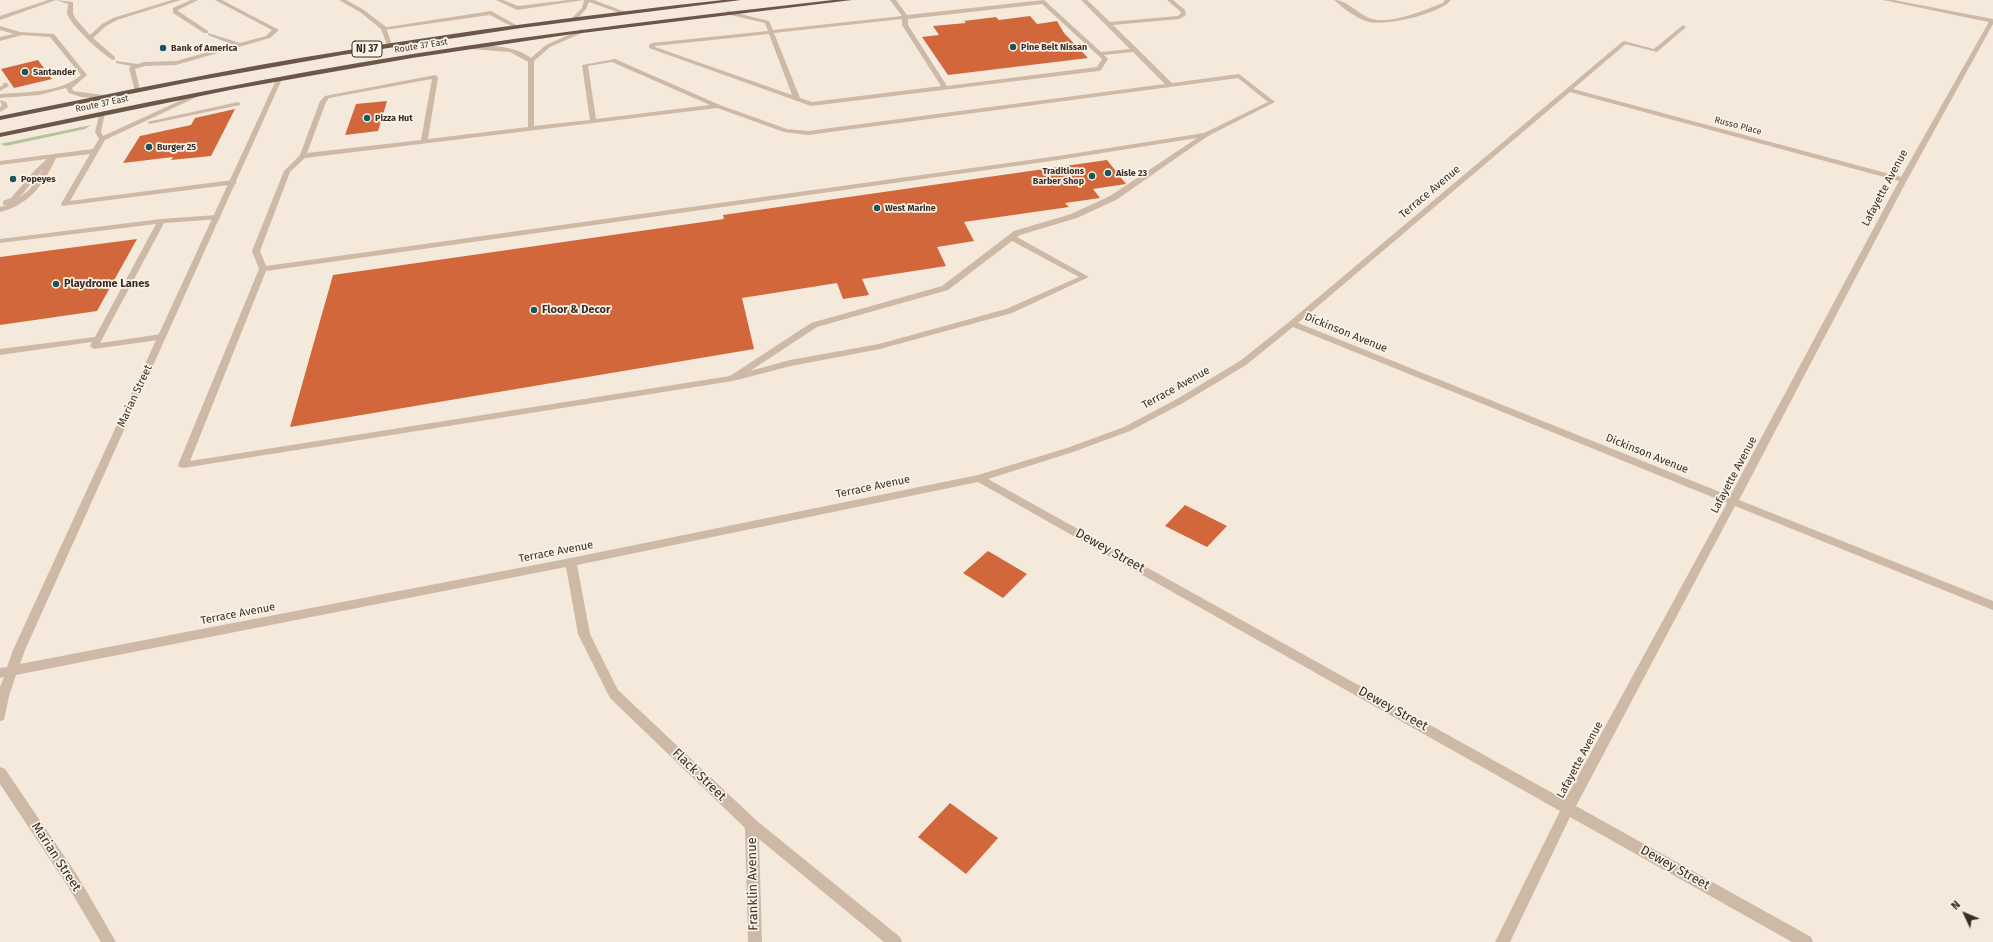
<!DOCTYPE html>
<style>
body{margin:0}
#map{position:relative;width:1993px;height:942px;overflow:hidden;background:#f4e9da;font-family:"Fira Sans",sans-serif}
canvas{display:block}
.north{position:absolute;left:1945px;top:894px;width:40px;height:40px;-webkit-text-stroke:3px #fbf3e7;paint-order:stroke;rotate:314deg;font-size:11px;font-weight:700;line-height:16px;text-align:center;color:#382d27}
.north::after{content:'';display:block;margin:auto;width:14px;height:18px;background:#382d27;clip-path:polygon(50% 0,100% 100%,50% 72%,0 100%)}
</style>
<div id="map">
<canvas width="1993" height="942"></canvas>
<div class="north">N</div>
</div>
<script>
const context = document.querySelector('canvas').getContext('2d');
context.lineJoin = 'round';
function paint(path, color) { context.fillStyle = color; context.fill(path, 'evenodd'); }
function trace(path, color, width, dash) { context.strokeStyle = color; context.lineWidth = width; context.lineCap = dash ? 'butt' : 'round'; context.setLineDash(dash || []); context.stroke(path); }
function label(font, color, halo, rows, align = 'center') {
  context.font = font + ' "Fira Sans",sans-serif'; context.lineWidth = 3.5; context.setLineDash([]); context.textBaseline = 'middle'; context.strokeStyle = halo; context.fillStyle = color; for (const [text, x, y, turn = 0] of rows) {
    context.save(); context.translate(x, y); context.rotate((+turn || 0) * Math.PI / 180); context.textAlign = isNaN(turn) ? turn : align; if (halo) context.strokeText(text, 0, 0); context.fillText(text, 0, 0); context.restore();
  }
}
paint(new Path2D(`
 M91,125L85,129L6,146L0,144Z`), '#b4c499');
paint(new Path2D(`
 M1030,16L1037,24L1057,21L1064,33L1088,58L948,75L922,37L939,35L933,26L966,23L964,21L996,17L999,20Z
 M38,60L52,79L14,88L1,69Z
 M387,101L378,131L345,135L356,104Z
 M235,109L211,156L171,160L173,157L123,163L140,136L191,125L195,118Z
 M1107,160L1126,184L1093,189L1100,198L1065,203L1069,207L964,222L974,241L937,247L946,266L862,279L869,295L843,299L837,283L742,298L754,349L290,427L333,275L724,219L723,215Z
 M137,239L97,311L0,325V257Z
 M1185,505L1227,526L1207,547L1165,526Z
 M988,551L1027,574L1003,598L963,573Z
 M950,803L998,838L966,874L918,837Z`), '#d1673b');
paint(new Path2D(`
 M56,0L73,2V13L75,18L90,35L102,24L113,18L172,0H181L117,20L106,26L93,38L115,57V59L113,60C103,55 70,25 67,13C67,11 68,7 68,4Z
 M191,0H198L178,10V11L208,31V33L240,43L266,36L272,30L215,0H222L279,30L270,38L176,65L145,66L135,69L140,90L135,91L129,68L131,66L116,63V61L138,64L144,62L176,61L234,45L208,35V33H204L173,13V8Z
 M496,0H503L518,6L568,0H584L517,10Z
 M584,0H594L628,13L623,14L589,2L586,9L575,21H571V19L582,8Z
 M890,0H896L907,15L1044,0L1101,52L1130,49L1081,0H1087L1110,22L1178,16L1181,13V12L1167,0H1173L1185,10L1186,15L1179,19L1113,25L1172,83L1239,74L1275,102L1208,136L1116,200L1077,218L1020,235L1017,237L1089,277L1012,313L880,349L791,366L733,381L183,468L179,467L178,465L259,269L252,251L284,171L300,155L320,101L325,96L435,75L438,77L428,139L528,127V62L510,52L472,49L469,47L472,45C492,46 514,45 531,58L546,45L582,29L585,31L584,32L550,47L534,61V126L590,120L582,65L615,59L720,105L787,129L808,131L1165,84L1133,52L1104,55L1108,59L1101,70L1099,71L811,106L649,48V45L652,43L768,31L765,23L726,14L725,13L728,11L769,21L773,30L902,16ZM1042,4L1102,59L1097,67L947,86L908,25V19ZM902,19V25L941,86L812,102L800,98L774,33ZM769,34L792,95L655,47V46ZM612,62L710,105L596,119L588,66ZM1238,78L1268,102L1204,133L1058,156L266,266L260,251L290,172L305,158L717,108L784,132L808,135ZM432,79L421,140L307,153L326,102L329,98ZM1197,138L1110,196L1071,214L1014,231L942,286L811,323L730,376L190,461L266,271L1058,160ZM1012,241L1079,277L1006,309L879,344L790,360L750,371L817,327L948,290Z
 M1334,0C1347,0 1356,12 1367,17C1387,27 1424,10 1443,3L1445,0H1451C1440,14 1386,26 1369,22C1357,19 1343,8 1334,0Z
 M491,11L518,26L513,27L490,15L384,30L381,28Z
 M1683,25L1686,27L1685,28L1657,52L1621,43L1624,41L1654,49Z
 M0,26L20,32L54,34L87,75L72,88L73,91L103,95L106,97L103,99L81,97L69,93L66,88L39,95L0,98V94C27,92 60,93 81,75L50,37L22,35L0,41V37L14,34L0,30Z
 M3,83H7L9,86L0,91V87L3,85Z
 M199,92L202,94L201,95L105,140L70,201L233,180H236V184L62,206L61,204L90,154L56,158C44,184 29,205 0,212V207L7,205H3V201L11,198L35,170L47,159L0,165V161L93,149L99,139L95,132L100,112L105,113L101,132L103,136ZM44,168L30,189L19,198Z
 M0,100L6,102L8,107L0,112V107L2,106Z
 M238,102L240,103V105L150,124L147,122Z
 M217,215H220V219L164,223L100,343L162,334L165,335L166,337L165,339L94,349L90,346L92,342L0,355V349L95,337L156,224L0,243V239L161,219Z`), '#cdb9a5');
paint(new Path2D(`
 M339,0H346L364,10L386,27L392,46L387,45L381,29L360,12Z
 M1990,20H1993V24L1907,180L1739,500L1993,601V610L1735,506L1576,806L1811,937L1813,942H1792L1570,817L1510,942H1495L1560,811L978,482L577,565L590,634L618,690L757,821L900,937L902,942H884L759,839L762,942H748L745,828L610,698L578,634L566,567L16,675L9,696L4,720L0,721V687L4,677L0,678V668L7,667L13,650L277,78L282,79L25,650L20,664L571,558L978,475L1067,448L1124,427L1177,399L1240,361L1289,322L1622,42L1627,43L1573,89L1901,177ZM1570,92L1899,181L1730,496L1298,323ZM1293,327L1727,503L1565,800L988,479L1073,452L1130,431L1183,403L1246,365Z
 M0,767L5,769L77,875L116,942H101L67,885L0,784Z`), '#cdb9a5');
paint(new Path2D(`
 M48,0H56L0,20V16Z
 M1883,0H1894L1993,19V23Z`), '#cdb9a5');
paint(new Path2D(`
 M723,0H741L521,28L342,55L195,81L0,120V116C114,93 228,69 343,51C469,30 596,14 723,0Z
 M833,0H852L566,35L412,58L235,89L0,137V133C137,104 274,76 413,54C552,32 693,16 833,0Z`), '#6b564a');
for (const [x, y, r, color] of [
 [1013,47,4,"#18565e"],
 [163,48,4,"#18565e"],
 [25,72,4,"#18565e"],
 [367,118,4,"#18565e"],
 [149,147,4,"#18565e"],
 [1108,173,4,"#18565e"],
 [1092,176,4,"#18565e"],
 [13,179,4,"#18565e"],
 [877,208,4,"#18565e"],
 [56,284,4,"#18565e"],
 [534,310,4,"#18565e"]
]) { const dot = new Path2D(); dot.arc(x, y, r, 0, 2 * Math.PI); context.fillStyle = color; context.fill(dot); trace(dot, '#fbf3e7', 1.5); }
label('9px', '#382d27', '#fbf3e7', [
 ["Route 37 East",421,46,-9],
 ["Route 37 East",102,104,-12],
 ["Russo Place",1738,126,15]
]);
label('bold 9px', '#382d27', '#fbf3e7', [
 ["Pine Belt Nissan",1021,47],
 ["Bank of America",171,48],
 ["Santander",33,72],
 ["Pizza Hut",375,118],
 ["Burger 25",157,147],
 ["Traditions",1084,171,"right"],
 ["Barber Shop",1084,181,"right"],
 ["Aisle 23",1116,173],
 ["Popeyes",21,179],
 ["West Marine",885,208]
], 'left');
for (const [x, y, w] of [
 [367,49,30]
]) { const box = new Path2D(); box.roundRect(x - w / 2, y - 8, w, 16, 3); context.fillStyle = '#fbf3e7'; context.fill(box); trace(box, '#382d27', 1); }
label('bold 10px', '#382d27', null, [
 ["NJ 37",367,49]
]);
label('11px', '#382d27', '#fbf3e7', [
 ["Lafayette Avenue",1885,188,-62],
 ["Terrace Avenue",1430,192,-40],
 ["Dickinson Avenue",1346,333,22],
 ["Terrace Avenue",1176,388,-29],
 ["Marian Street",135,396,-65],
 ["Dickinson Avenue",1647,454,22],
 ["Lafayette Avenue",1734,475,-62],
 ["Terrace Avenue",873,487,-12],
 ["Terrace Avenue",556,552,-11],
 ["Terrace Avenue",238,614,-11],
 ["Lafayette Avenue",1580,760,-62]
]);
label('bold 11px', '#382d27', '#fbf3e7', [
 ["Playdrome Lanes",64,284],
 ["Floor & Decor",542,310]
], 'left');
label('13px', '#382d27', '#fbf3e7', [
 ["Dewey Street",1110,551,29],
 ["Dewey Street",1393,709,29],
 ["Flack Street",699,775,44],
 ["Marian Street",56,857,57],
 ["Dewey Street",1675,868,29],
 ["Franklin Avenue",753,884,-91]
]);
</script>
